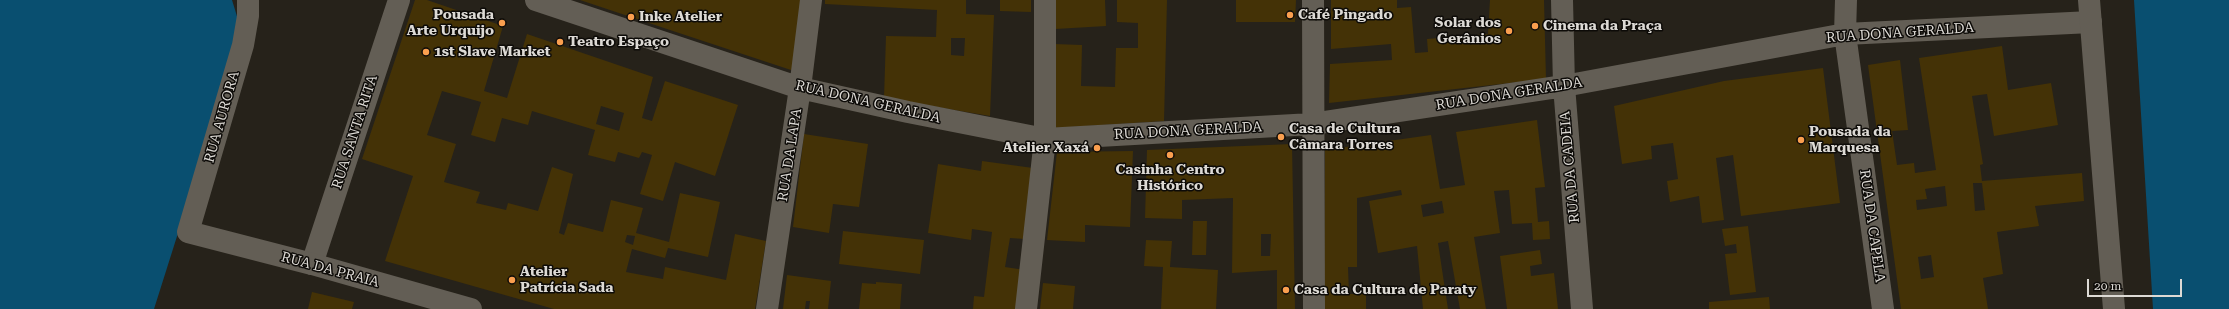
<!DOCTYPE html>
<meta charset="utf-8">
<style>
body{margin:0}
#map{position:relative;width:2229px;height:309px;overflow:hidden;background:#26221a;font-family:"Roboto Serif",serif}
canvas{display:block}
.scale{position:absolute;left:2087px;top:279px;width:95px;height:18px;box-sizing:border-box;border:2px solid #dddad5;border-top:0;padding-left:5px;font-size:12px;line-height:14px;white-space:nowrap;color:#dddad5;-webkit-text-stroke:3px #0d0b08;paint-order:stroke}
</style>
<div id="map">
<canvas width="2229" height="309"></canvas>
<div class="scale">20 m</div>
</div>
<script>
const context = document.querySelector('canvas').getContext('2d');
context.lineJoin = 'round';
function paint(path, color) { context.fillStyle = color; context.fill(path, 'evenodd'); }
function trace(path, color, width, dash) { context.strokeStyle = color; context.lineWidth = width; context.lineCap = dash ? 'butt' : 'round'; context.setLineDash(dash || []); context.stroke(path); }
function label(font, color, halo, rows, align = 'center') {
  context.font = font + ' "Roboto Serif",serif'; context.lineWidth = 3; context.setLineDash([]); context.textBaseline = 'middle'; context.strokeStyle = halo; context.fillStyle = color; for (const [text, x, y, turn = 0] of rows) {
    context.save(); context.translate(x, y); context.rotate((+turn || 0) * Math.PI / 180); context.textAlign = isNaN(turn) ? turn : align; if (halo) context.strokeText(text, 0, 0); context.fillText(text, 0, 0); context.restore();
  }
}
paint(new Path2D(`
 M0,0H232L240,26V37L154,309H0Z
 M2134,0H2229V309H2153Z`), '#094f70');
paint(new Path2D(`
 M415,0H427L503,26L484,91L507,98L527,34L653,77L642,118L652,121L665,81L738,105L715,176L675,162L663,201L640,194L652,155L642,152L639,158L618,152L615,162L588,155L595,130L532,111L528,125L502,118L495,142L471,135L481,102L442,91L427,135L456,144L444,182L480,192L476,203L506,210L508,203L538,211L552,167L573,174L559,233L564,235L568,223L603,232L611,200L643,208L636,233L669,242L680,193L720,202L708,257L668,248L665,258L632,249L626,272L663,279L665,267L726,280L735,234L766,241L755,309H554L385,261L413,176L362,159ZM601,106L624,113L619,131L596,124ZM627,235L635,236L633,245L625,242Z
 M580,0H801L794,71L676,32Z
 M825,0H966V14L994,15L990,116L884,98L886,36L936,37L937,10L825,4ZM951,38H965L964,56L951,55Z
 M1000,0H1031V12L1000,11Z
 M1053,0H1105L1106,26L1055,29Z
 M1117,0H1167L1164,121L1055,128L1054,44L1082,45L1081,86L1115,87L1116,48H1138V23L1117,22Z
 M1236,0H1296L1295,22H1236Z
 M1331,0H1397V8L1411,7L1415,53L1428,52L1427,39L1488,34L1490,0H1544L1546,79L1329,103L1330,64L1392,60L1391,44L1331,49Z
 M2002,46L2008,90L2051,83L2058,125L1994,136L1987,94L1972,96L1983,164L1980,165L1982,181L2082,173L2084,201L2035,206L2039,226L1997,232L2003,274L1983,278L1988,309H1901L1868,65L1900,60L1908,130L1892,131L1897,165L1914,163L1915,173L1936,170L1919,58ZM1973,183H1982L1985,210L1975,211ZM1945,186L1947,206L1917,210L1916,200L1927,199L1925,189ZM1931,255L1934,277L1921,279L1918,257Z
 M1823,68L1840,203L1741,216L1733,155L1716,158L1724,220L1702,223L1699,196L1670,202L1667,181L1678,179L1673,143L1651,146L1652,159L1622,164L1614,106L1724,81Z
 M1537,120L1545,187L1535,188L1538,222L1549,221L1550,239L1533,240L1532,223L1512,224L1509,190L1494,191L1500,233L1474,237L1486,309H1460L1448,241L1438,243L1448,309H1423L1417,246L1378,253L1369,201L1402,195L1401,190L1357,198V267H1348L1349,294H1366V309H1324L1325,150L1431,135L1440,189L1465,185L1456,132ZM1442,201L1444,213L1423,217L1421,205Z
 M804,134L868,144L859,207L833,204L829,233L793,227Z
 M1292,144L1295,309H1277V270L1232,273L1233,198L1182,200V219L1145,218L1147,150ZM1261,234H1271L1270,256H1261Z
 M1133,151L1130,227L1085,225V242L1047,240L1057,152Z
 M982,161L1033,168L1025,239L1010,238L1005,267L1025,270L1021,309H973L974,296L984,297L992,232L972,229L971,240L928,233L938,164L981,171Z
 M1193,221H1207L1206,255H1192Z
 M1748,226L1756,292L1730,295L1725,254L1737,253L1736,244L1725,246L1722,229Z
 M843,231L924,240L920,274L839,264Z
 M1146,240L1172,241L1170,267L1218,270L1216,309H1161L1163,267L1144,266Z
 M1540,250L1542,264L1530,266L1531,276L1554,273L1558,309H1507L1500,256Z
 M787,275L831,281L828,309H809L810,301H806L805,309H783Z
 M876,282L902,284L900,309H859L862,283L876,284Z
 M1043,283L1075,286L1073,309H1040Z
 M312,292L354,302L352,309H308Z
 M1769,297L1770,309H1709V302Z`), '#443206');
trace(new Path2D(`
 M536,0L800,88L908,112L1045,139L1312,124L1564,86L1845,34L2091,22
 M1313,0L1314,309
 M1562,0L1564,86L1582,309
 M1846,0L1845,34L1883,309
 M312,264L399,0
 M767,309L800,88L811,0
 M1026,309L1045,139V0`), '#635e55', 22);
trace(new Path2D(`
 M248,0V16L243,45L188,232L312,264L471,309
 M2089,0L2114,309`), '#635e55', 22);
for (const [x, y, r, color] of [
 [1290,15,4,"#fa9f4f"],
 [631,17,4,"#fa9f4f"],
 [502,23,4,"#fa9f4f"],
 [1535,26,4,"#fa9f4f"],
 [1509,31,4,"#fa9f4f"],
 [560,42,4,"#fa9f4f"],
 [426,52,4,"#fa9f4f"],
 [1281,137,4,"#fa9f4f"],
 [1801,140,4,"#fa9f4f"],
 [1097,148,4,"#fa9f4f"],
 [1170,155,4,"#fa9f4f"],
 [512,280,4,"#fa9f4f"],
 [1286,290,4,"#fa9f4f"]
]) { const dot = new Path2D(); dot.arc(x, y, r, 0, 2 * Math.PI); context.fillStyle = color; context.fill(dot); trace(dot, '#0d0b08', 1.5); }
label('bold 14px', '#dddad5', '#0d0b08', [
 ["Pousada",494,15,"right"],
 ["Arte Urquijo",494,31,"right"],
 ["Café Pingado",1298,15],
 ["Inke Atelier",639,17],
 ["Solar dos",1501,23,"right"],
 ["Gerânios",1501,39,"right"],
 ["Cinema da Praça",1543,26],
 ["Teatro Espaço",568,42],
 ["1st Slave Market",434,52],
 ["Casa de Cultura",1289,129],
 ["Câmara Torres",1289,145],
 ["Pousada da",1809,132],
 ["Marquesa",1809,148],
 ["Atelier Xaxá",1089,148,"right"],
 ["Casinha Centro",1170,170,"center"],
 ["Histórico",1170,186,"center"],
 ["Atelier",520,272],
 ["Patrícia Sada",520,288],
 ["Casa da Cultura de Paraty",1294,290]
], 'left');
label('14px', '#dddad5', '#0d0b08', [
 ["RUA DONA GERALDA",1900,33,-4],
 ["RUA DONA GERALDA",1509,94,-9],
 ["RUA DONA GERALDA",868,102,13],
 ["RUA AURORA",222,117,-74],
 ["RUA DONA GERALDA",1188,131,-3],
 ["RUA SANTA RITA",355,132,-72],
 ["RUA DA LAPA",790,155,-81],
 ["RUA DA CADEIA",1570,167,-95],
 ["RUA DA CAPELA",1872,226,82],
 ["RUA DA PRAIA",330,270,15]
]);
</script>
